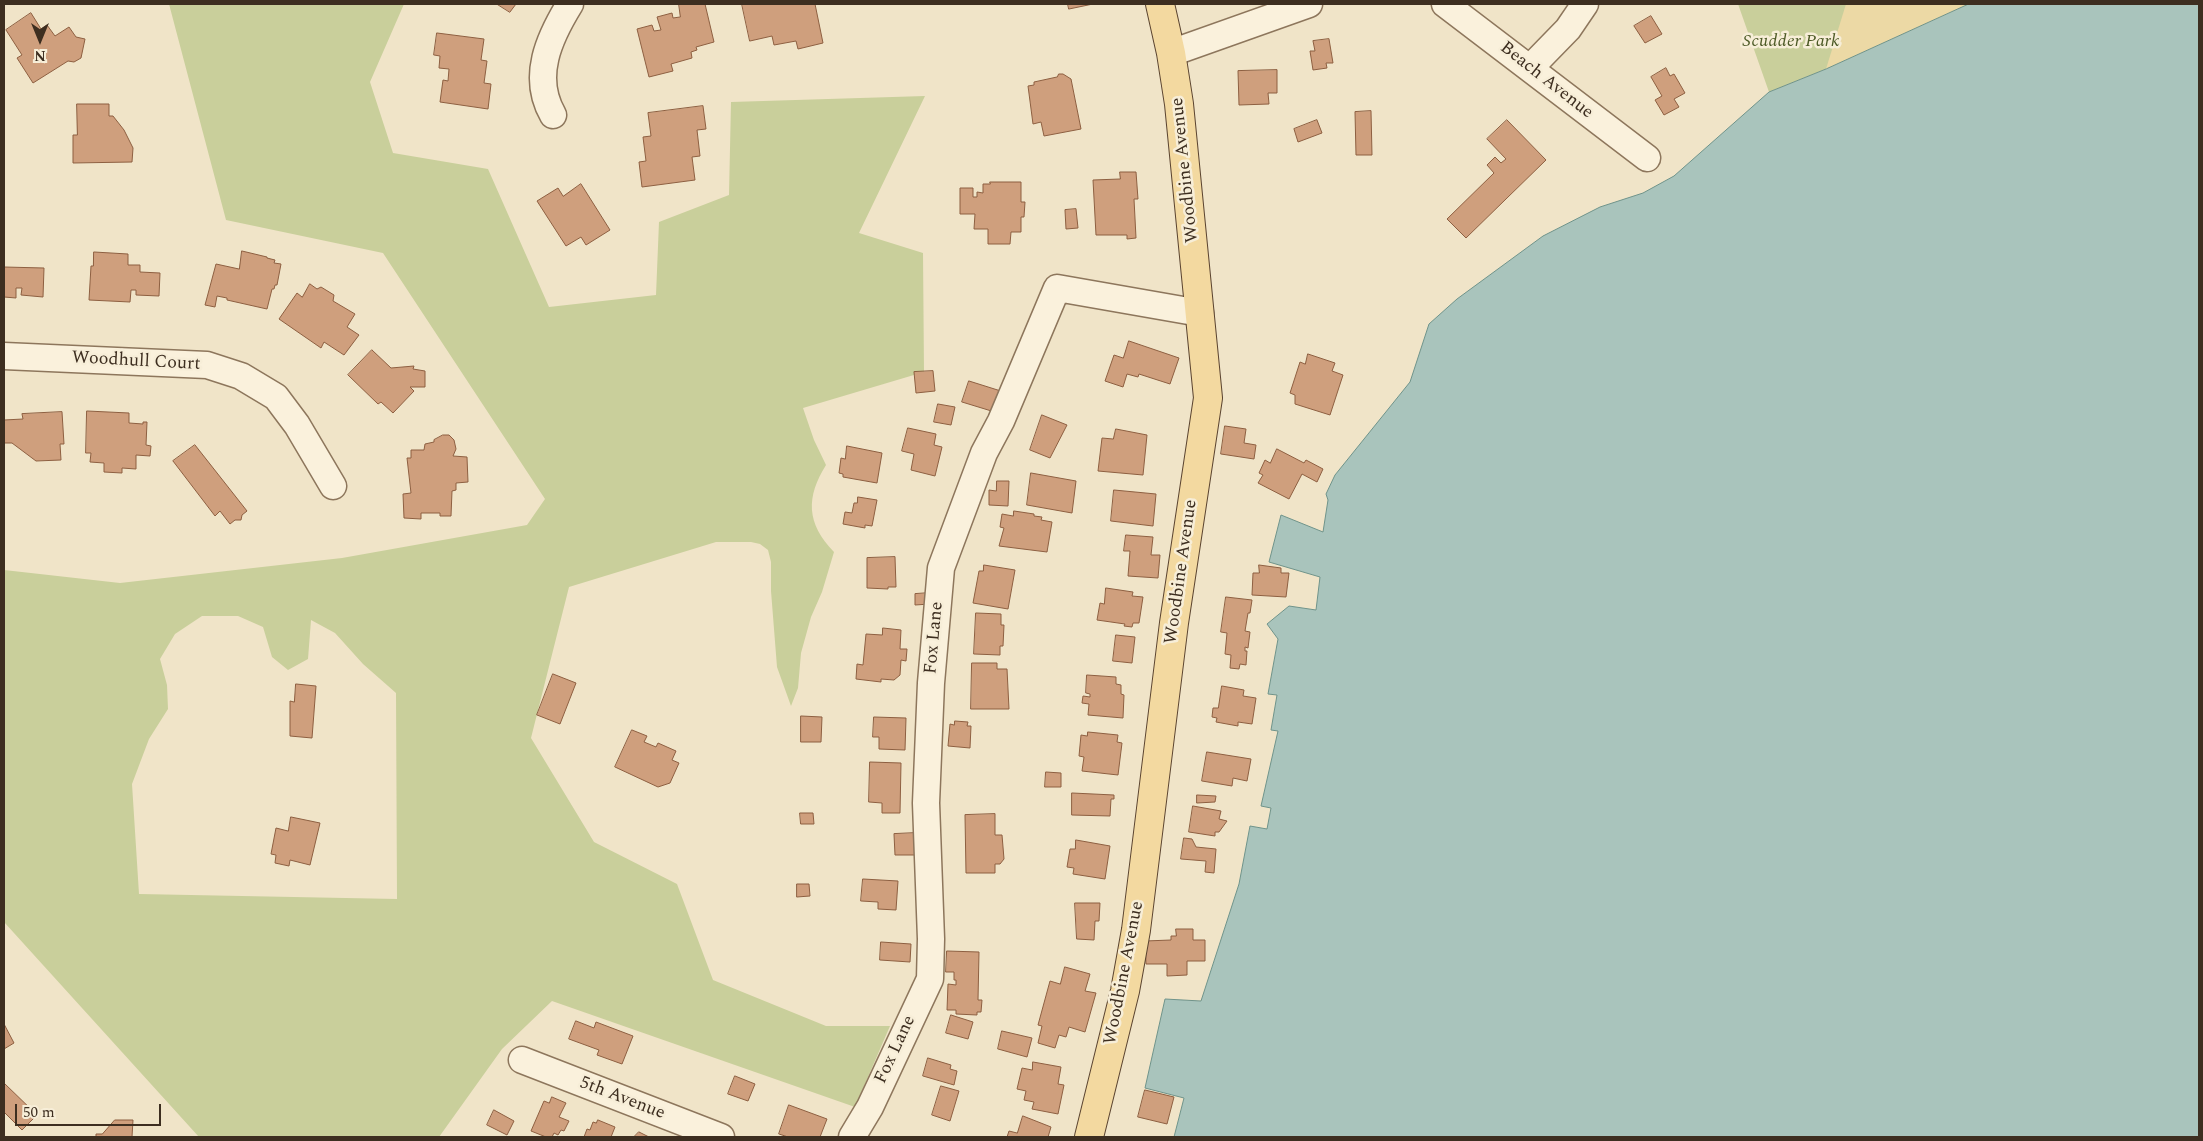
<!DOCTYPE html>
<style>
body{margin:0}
#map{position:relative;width:2203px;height:1141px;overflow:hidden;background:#f0e4c8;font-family:Spectral,serif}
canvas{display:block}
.frame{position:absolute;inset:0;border:5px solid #3d2e20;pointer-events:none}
.north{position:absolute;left:15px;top:15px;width:50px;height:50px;-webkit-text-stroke:4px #f7eed8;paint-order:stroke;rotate:180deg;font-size:14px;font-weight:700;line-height:20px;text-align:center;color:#3d2e20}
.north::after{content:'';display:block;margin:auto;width:18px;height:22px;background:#3d2e20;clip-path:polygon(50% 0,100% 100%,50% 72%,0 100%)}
.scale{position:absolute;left:15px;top:1104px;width:146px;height:22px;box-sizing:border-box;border:2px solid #3d2e20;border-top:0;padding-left:6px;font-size:15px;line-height:18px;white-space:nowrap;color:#3d2e20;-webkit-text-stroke:4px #f7eed8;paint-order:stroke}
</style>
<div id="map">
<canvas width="2203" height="1141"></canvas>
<div class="frame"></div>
<div class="north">N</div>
<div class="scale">50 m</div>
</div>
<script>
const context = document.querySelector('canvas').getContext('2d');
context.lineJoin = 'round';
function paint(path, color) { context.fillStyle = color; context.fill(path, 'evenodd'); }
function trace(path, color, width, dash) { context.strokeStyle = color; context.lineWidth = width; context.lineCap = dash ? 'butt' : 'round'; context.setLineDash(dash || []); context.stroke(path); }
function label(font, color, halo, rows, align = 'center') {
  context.font = font + ' Spectral,serif'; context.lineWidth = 5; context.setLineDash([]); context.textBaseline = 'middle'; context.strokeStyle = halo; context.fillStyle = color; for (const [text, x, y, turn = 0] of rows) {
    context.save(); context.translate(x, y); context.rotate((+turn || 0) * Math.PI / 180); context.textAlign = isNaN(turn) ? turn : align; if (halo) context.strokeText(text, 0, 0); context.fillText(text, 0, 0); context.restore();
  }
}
paint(new Path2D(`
 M169,4H404L370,82L393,153L488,169L549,307L656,295L659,222L729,195L731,102L925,96L859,233L923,253L924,372L803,408L814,440L826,465C806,497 806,523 834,552L822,592L811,617L801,653L798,688L791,706L777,667L771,591V562L768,550L760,544L751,542H716L569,587L531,738L594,842L677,884L713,980L826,1026H890L855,1107L552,1001L502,1049L439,1137H199L4,922V570L120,583L342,558L527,525L545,499L383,253L226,220ZM202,616H238L263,627L272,657L288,670L308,659L311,620L335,633L363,664L396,693L397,899L139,894L132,784L149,739L168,709L167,685L160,659L175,634Z
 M1738,4H1956L1826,69L1769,92Z`), '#c9cf9b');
paint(new Path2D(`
 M1846,4H1969L1826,69Z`), '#ecd9a5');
const water = new Path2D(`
 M1969,4H2199V1137H1174L1184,1098L1145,1088L1165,999L1201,1001L1239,884L1250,826L1267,829L1271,808L1261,806L1278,731L1271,730L1277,695L1268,694L1278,639L1267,624L1289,606L1316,610L1320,577L1269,562L1281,515L1323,532L1328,500L1326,494L1335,475L1410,382L1429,324L1457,299L1543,236L1600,207L1643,193L1674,176L1769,92L1826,69Z`);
paint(water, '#a9c4bc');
trace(water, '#6f938a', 1);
const building = new Path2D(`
 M497,4H516L510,12Z
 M679,4H705L714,42L696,47L697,50L691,52L692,58L671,64L673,71L649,77L637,29L652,25L654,31L661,30L657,17L672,13L673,18L680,17Z
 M742,4H815L823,43L798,49L796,41L774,45L772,36L750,41Z
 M1068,4H1093L1069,9Z
 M31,13L41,29L47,25L55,36L69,27L76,37L85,39L81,58L74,62L68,61L33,83L17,58L22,55L6,30Z
 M1651,16L1662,34L1645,43L1634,26Z
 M437,33L484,39L481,60L487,61L484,83L491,84L488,109L440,102L443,80L448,81L449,69L439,68L440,56L434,55Z
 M1329,39L1333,63H1326L1327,68L1313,70L1310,51H1315L1313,41Z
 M1666,68L1670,76L1674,74L1685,93L1674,99L1679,107L1664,115L1655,100L1662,96L1651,77Z
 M1277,70V93H1268L1269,104L1239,105L1238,71Z
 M1059,74H1063L1071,79L1081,129L1044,136L1041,122L1033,124L1028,86L1034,85V82L1057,77Z
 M77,104H109V116H113L124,130L133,148L132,162L73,163V135H77Z
 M703,106L706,129L697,130L700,156L692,157L695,180L642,187L639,162L646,161L643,137L651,136L648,113Z
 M1371,111L1372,155H1356L1355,112Z
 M1317,120L1322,133L1298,142L1294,129Z
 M1507,120L1546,160L1466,238L1447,219L1494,173L1487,165L1495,157L1501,163L1506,159L1487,139Z
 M1120,172H1136L1138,199H1134L1136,238L1127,239V235H1096L1093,180L1120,179Z
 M990,182H1021V202H1025L1024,217H1021V232H1011L1010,244H988V229H974L975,214H960V188H973V197H977V192L983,193V184H990Z
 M581,184L610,230L586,245L581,237L566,246L537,201L558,188L563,196Z
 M1076,209L1078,228L1066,229L1065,210Z
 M242,251L267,257V258L275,260L274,263L281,264L277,285H275L274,289H272L267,309L227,300V298L217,296L215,307L205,305L216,264L239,269Z
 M94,252L128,254V265H140V272L160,273L159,296L136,295V290H131L130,302L89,300L91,266H93Z
 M4,267L44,268L43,297L21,295L22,288H16V298L4,297Z
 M310,284L317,289L321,287L334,295L333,301L355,314L347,327L359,335L344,355L324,342L321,348L279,319L297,293L302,297Z
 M1129,341L1179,358L1170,384L1139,374L1138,377L1127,374L1123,387L1105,381L1114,355L1123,358Z
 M372,350L391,368L414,366L413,369L425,371V387H410L414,391L393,413L381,402L378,404L348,375Z
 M1308,354L1335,363L1332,371L1343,375L1330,415L1295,404V395L1290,393L1300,362L1305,364Z
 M933,371L935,391L916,393L914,372Z
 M969,381L1004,392L998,413L962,402Z
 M938,404L955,407L951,425L934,422Z
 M87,411L129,413V423L143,424V422H147L146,445L151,446L150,456L136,455V469L122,468V473L104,472V463L90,462L91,453H86Z
 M62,412L64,444H60L61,460L36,461L12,443H4V420L23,419L22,414Z
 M1042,415L1067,425L1050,458L1030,450Z
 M1225,426L1246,429L1244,443L1256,445L1254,459L1221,454Z
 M908,428L936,434L934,445L942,447L935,476L911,470L914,454L902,451Z
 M1116,429L1147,435L1143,475L1098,471L1102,438L1113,439Z
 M443,435H449L454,440L456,449L453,456L467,457L468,482L456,483V490L452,491L451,516H440V513H421V519L404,518L403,494L411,493L407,458H411V450H424L425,444L434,442V440Z
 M195,445L247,511L242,515L241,520H235L230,524L220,511L215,516L173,461Z
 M847,446L882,453L877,483L843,477V474L839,473L841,458L845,459Z
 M1277,449L1304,463L1306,460L1323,469L1317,482L1302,474L1289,499L1258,483L1263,475L1259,473L1265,460L1270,463Z
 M1031,473L1076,481L1072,513L1027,505Z
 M997,481H1009L1008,506L989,505V490L996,491Z
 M1114,490L1156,494L1153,526L1111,521Z
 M858,497L877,500L872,526L865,525V528L843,524L845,512L852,513L854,503H857Z
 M1014,511L1034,514V516L1042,517L1041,520L1052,522L1047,552L999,546L1004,528L1000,527L1002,514L1013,516Z
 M1126,535L1153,537L1151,555H1160L1158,578L1128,576L1130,551H1124Z
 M895,557L896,587H888V589L867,588V558Z
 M984,565L1015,570L1008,609L973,603L979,571H983Z
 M1259,565L1281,568V573H1289L1286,597L1252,595L1253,573H1259Z
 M1106,588L1133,592L1132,596L1143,597L1139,623H1133L1132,627L1124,626L1125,624L1097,620L1100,603L1104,604Z
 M930,593V604L915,605V594Z
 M1226,597L1252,600L1250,613H1248L1245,631L1250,632L1248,648L1245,647V651H1247L1246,665L1240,664L1239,669L1230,668L1231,655L1225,654L1227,633L1221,632Z
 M976,613L1001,614V625H1004L1003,646H1000V655L974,654Z
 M883,628L901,630L900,649H907L906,661L901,660L900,675L894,680L881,679V682L856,679L857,664L863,665L866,634L882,635Z
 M1116,635L1135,637L1132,663L1113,661Z
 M972,663H997V669H1007L1009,709H971Z
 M553,674L576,683L560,724L537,715Z
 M1087,675L1116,677V684L1121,685V694L1124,695L1123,718L1088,715L1089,704L1082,703L1083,696L1090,697V694L1086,693Z
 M296,684L316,686L312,738L290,736V701L294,702Z
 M1222,686L1244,690L1243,696L1256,698L1252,724L1238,722V726L1216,722L1217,718L1212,717L1213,708H1218Z
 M801,716L822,717L821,742H801Z
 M874,717L906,718L905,750L879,749V737H873Z
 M955,721L968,722L967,726H971L970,748L948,746L950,724L954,725Z
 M632,730L647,736L644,742L656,747L658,743L676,751L672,760L679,763L670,783L658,787L615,767Z
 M1088,732L1118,735L1117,742L1122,743L1118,775L1082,771L1084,757L1079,756L1081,735L1087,736Z
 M1207,752L1251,759L1247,781L1233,778L1232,786L1202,781Z
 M870,762L901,763L900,813H882V803L869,802Z
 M1046,772L1061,773V787H1045Z
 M1072,793L1114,795V799H1111L1110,816L1072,815Z
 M1197,795L1216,796L1215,802L1197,803Z
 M1193,806L1221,811L1219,819L1227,821L1219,832H1215V836L1189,832Z
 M800,813H813L814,824H801Z
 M995,814V835H1002L1004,859L1000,864H995V873H966L965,815Z
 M291,817L320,823L310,865L290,860L289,866L275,863L276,855L271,854L276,828L288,831Z
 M916,833L917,855H895L894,834Z
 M1184,838L1192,839L1196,847L1216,849L1214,873L1205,872L1206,861L1181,859Z
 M1076,840L1110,846L1105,879L1073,874L1074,868L1067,867L1070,849H1075Z
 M863,879L898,881L896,910L878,909V902L861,901Z
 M797,884H809L810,896L797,897Z
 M1075,903H1100L1099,921H1095L1094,940L1077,939Z
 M1176,929H1193V940H1205V961H1187V975L1167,976V964H1146L1145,941L1171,940V936H1176Z
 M881,942L911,944L910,962L880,960Z
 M947,951L979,952L978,1000H982L981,1012H977V1015L956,1014V1010H947L948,984L956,985V980H954V972H946Z
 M1065,967L1090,974L1085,991L1096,993L1085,1032L1069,1027L1066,1037L1059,1035L1055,1048L1038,1043L1042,1026L1038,1025L1050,981L1060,984Z
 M951,1015L973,1022L968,1039L946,1033Z
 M576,1021L594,1028L596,1022L633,1036L622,1064L597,1055L599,1050L569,1039Z
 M4,1024L14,1043L4,1049Z
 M1002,1031L1032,1038L1027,1057L998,1049Z
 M928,1058L951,1065L950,1069L957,1071L954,1085L923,1076Z
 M1033,1062L1061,1067L1058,1084L1064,1085L1058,1114L1032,1109L1034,1102L1024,1100L1026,1091L1017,1089L1022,1068L1032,1070Z
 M735,1076L755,1084L748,1101L728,1094Z
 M4,1083L37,1115L22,1130L4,1112Z
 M941,1086L959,1091L950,1121L932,1115Z
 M1145,1090L1174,1097L1167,1124L1138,1117Z
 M552,1097L566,1103L559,1117L569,1121L564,1131L561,1130L558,1135L554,1133L552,1137H546L531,1131L544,1101L549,1103Z
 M789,1105L827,1119L820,1137H788L779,1134Z
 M494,1110L514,1121L507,1135L487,1125Z
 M1023,1116L1051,1127L1048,1137H1007L1009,1131L1017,1133Z
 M115,1120H133L132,1137H96V1134H102Z
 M598,1120L615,1127L611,1137H584L587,1129L590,1130L593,1122L596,1123Z
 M639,1132L649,1137H634Z`);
paint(building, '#cf9f7d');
trace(building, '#8d5f41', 1);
const minor = new Path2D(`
 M1445,4L1647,158
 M1171,53L1309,4
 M1530,68L1568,29L1585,4
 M553,115C531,77 549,38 570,4
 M4,356L207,365L241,376L276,397L297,425L333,486
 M522,1060L721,1137
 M852,1137L870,1107L930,979L931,939L926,803L931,683L941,568L984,453L1001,421L1057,288L1200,313`);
const major = new Path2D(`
 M1089,1137L1125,991L1136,930L1174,623L1208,398L1179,104L1171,53L1160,4`);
trace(minor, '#8d765c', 29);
trace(major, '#5b4430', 30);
trace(minor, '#faf1dc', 26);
trace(major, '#f3d9a0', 28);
label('italic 18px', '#4d5a26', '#f7eed8', [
 ["Scudder Park",1791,42]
]);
label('18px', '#3d2e20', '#f7eed8', [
 ["Beach Avenue",1546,81,38],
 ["Woodbine Avenue",1186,170,-96],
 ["Woodhull Court",136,362,3],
 ["Woodbine Avenue",1182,572,-82],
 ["Fox Lane",935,638,-85],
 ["Woodbine Avenue",1125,973,-79],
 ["Fox Lane",896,1050,-65],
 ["5th Avenue",622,1099,21]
]);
</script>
